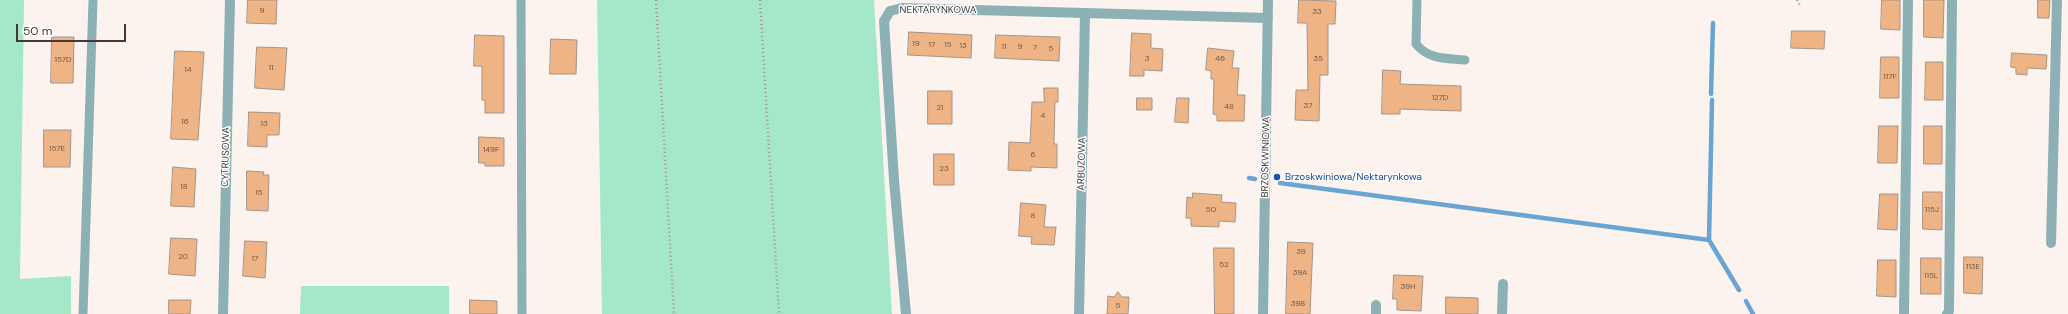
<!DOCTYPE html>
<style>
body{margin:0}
#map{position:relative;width:2068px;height:314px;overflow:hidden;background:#fcf3ef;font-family:"DM Sans",sans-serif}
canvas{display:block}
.scale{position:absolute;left:16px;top:24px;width:110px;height:18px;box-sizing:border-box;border:2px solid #433a37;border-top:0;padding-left:5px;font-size:12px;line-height:14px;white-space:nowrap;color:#433a37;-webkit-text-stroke:3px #fff;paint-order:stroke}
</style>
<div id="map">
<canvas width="2068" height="314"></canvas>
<div class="scale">50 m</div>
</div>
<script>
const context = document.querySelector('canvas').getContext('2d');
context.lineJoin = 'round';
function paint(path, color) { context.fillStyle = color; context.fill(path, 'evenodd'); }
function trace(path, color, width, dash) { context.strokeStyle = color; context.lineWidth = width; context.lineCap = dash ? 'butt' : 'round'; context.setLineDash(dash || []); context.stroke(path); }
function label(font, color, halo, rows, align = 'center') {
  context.font = font + ' "DM Sans",sans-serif'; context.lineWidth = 3; context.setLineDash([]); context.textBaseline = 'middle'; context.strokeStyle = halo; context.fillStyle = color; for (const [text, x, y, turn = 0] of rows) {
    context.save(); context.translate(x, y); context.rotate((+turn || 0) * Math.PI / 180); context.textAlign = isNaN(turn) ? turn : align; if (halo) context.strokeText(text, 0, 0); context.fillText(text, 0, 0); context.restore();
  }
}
paint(new Path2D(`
 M0,0H24L20,279L71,276V314H0Z
 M597,0H874L892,314H602Z
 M301,286H449V314H300Z`), '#a4e8c8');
trace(new Path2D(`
 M1711,94L1713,23
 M1249,178L1255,179
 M1280,183L1709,240L1739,290
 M1709,240L1712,100
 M1746,301L1753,314`), '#6aa4d2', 4.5);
const building = new Path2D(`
 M248,0H277L276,24L247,23Z
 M1299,0L1336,1L1335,24H1328V75H1320L1319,121L1295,120L1296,90H1308L1307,23H1298Z
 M1882,0H1900V30L1881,29Z
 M1924,0H1944L1943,38L1924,37Z
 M2038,0H2050L2049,18H2038Z
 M1792,31H1825L1824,49L1791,48Z
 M909,32L972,35L971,58L908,55Z
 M1132,33L1151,34V48L1163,49L1162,71L1144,70V76H1130Z
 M475,35L504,36V113H485V100H482V66H474Z
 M996,35L1060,37L1059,61L995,58Z
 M52,37H74L73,83H51Z
 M551,39L577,40L576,74H550Z
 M257,47L287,48L284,90L255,88Z
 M1208,48L1234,51L1232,68H1239L1237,95H1245L1244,121H1217V115L1213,114L1214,79H1211V71L1206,70Z
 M175,51L204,52L198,140L171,139Z
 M2012,53L2047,55L2046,69L2027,68V75L2016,74V68L2011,67Z
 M1881,57H1899V98H1880Z
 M1926,62H1943V100H1925Z
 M1383,70L1401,71L1400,84L1461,86V111L1400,109V114H1382Z
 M1044,88H1058V102H1055L1054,144H1057V168L1031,167V171L1008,170L1009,142L1030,143L1032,102H1044Z
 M928,91H952V124H928Z
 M1137,98H1152V110H1137Z
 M1177,98H1189L1188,123L1175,122Z
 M249,112L280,113L279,135H267V147L248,146Z
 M1879,126H1898L1897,163H1878Z
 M1924,126H1942V164H1924Z
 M44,130H71L70,167H44Z
 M479,137L504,138V166H485V163H479Z
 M934,154H954V185H934Z
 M173,167L196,169L194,207L171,206Z
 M247,171L264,172L263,175H269L268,211L247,210Z
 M1923,192H1942V230L1923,229Z
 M1193,193L1222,195L1221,202L1236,203L1235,222L1219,221V227L1191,226V218H1186L1187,197L1192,198Z
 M1880,194H1898L1897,230L1878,229Z
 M1021,203L1046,205L1044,227H1056L1054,245L1031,244L1032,237L1019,236Z
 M171,238L197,239L195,276L169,274Z
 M245,241L267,242L265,278L243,276Z
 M1288,242L1313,243L1310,314H1286Z
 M1214,248H1234V314H1215Z
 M1964,257H1983L1982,294L1964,293Z
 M1921,258H1941V294H1921Z
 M1878,260H1896V297L1877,296Z
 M1394,275L1423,276L1421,311L1397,310V299H1393Z
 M1118,292L1122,297H1129L1128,314H1107L1108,296L1114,297Z
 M1446,297L1478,298V314H1446Z
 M169,300H191L190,314H169Z
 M470,300L497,301V314H470Z`);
paint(building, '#eeb485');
trace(building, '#a59487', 1);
trace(new Path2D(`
 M656,0L674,314
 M760,0L779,314
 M1797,0L1801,7`), '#9e9592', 2.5, [1, 3]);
trace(new Path2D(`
 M521,0L522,314
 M1417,0L1416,44C1429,60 1446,58 1465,60
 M83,314L93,0`), '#8bb1b4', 9);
trace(new Path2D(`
 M2051,243L2057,0
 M223,314L230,0
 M906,314L894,180L884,21L890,11L902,8L1268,18
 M1079,314L1085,13
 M1263,314L1268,0
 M1376,314V305
 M1502,314L1503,284
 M1904,314L1908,0
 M1947,314L1949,311L1952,0`), '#8bb1b4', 10);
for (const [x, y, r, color] of [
 [1277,177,4,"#1a4fb4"]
]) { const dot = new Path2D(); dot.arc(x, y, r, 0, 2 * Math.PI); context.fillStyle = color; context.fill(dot); trace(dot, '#fff', 1.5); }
label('8px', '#6e584a', null, [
 ["9",262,11],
 ["33",1317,12],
 ["19",916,44],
 ["17",932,45],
 ["15",948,45],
 ["13",963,46],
 ["11",1004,47],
 ["9",1020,47],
 ["7",1035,48],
 ["5",1051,49],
 ["3",1147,59],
 ["46",1220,59],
 ["35",1318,59],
 ["157D",63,60],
 ["11",271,68],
 ["14",188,70],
 ["117F",1890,77],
 ["127D",1440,98],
 ["37",1308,106],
 ["48",1229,107],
 ["21",940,108],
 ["4",1043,116],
 ["16",185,122],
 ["13",264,124],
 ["157E",57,149],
 ["149F",491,150],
 ["6",1033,155],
 ["23",944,169],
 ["18",184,187],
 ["15",259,193],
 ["50",1211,210],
 ["115J",1932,210],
 ["8",1033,216],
 ["39",1301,252],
 ["20",183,257],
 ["17",255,259],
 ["52",1224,265],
 ["113E",1973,267],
 ["39A",1300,273],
 ["115L",1931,276],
 ["39H",1408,287],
 ["39B",1298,304],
 ["5",1118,306]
]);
label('10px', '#433a37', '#fff', [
 ["NEKTARYNKOWA",938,10],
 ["CYTRUSOWA",226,157,-89],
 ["BRZOSKWINIOWA",1266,157,-89],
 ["ARBUZOWA",1082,164,-89]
]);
label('10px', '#164399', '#fff', [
 ["Brzoskwiniowa/Nektarynkowa",1285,177]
], 'left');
</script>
